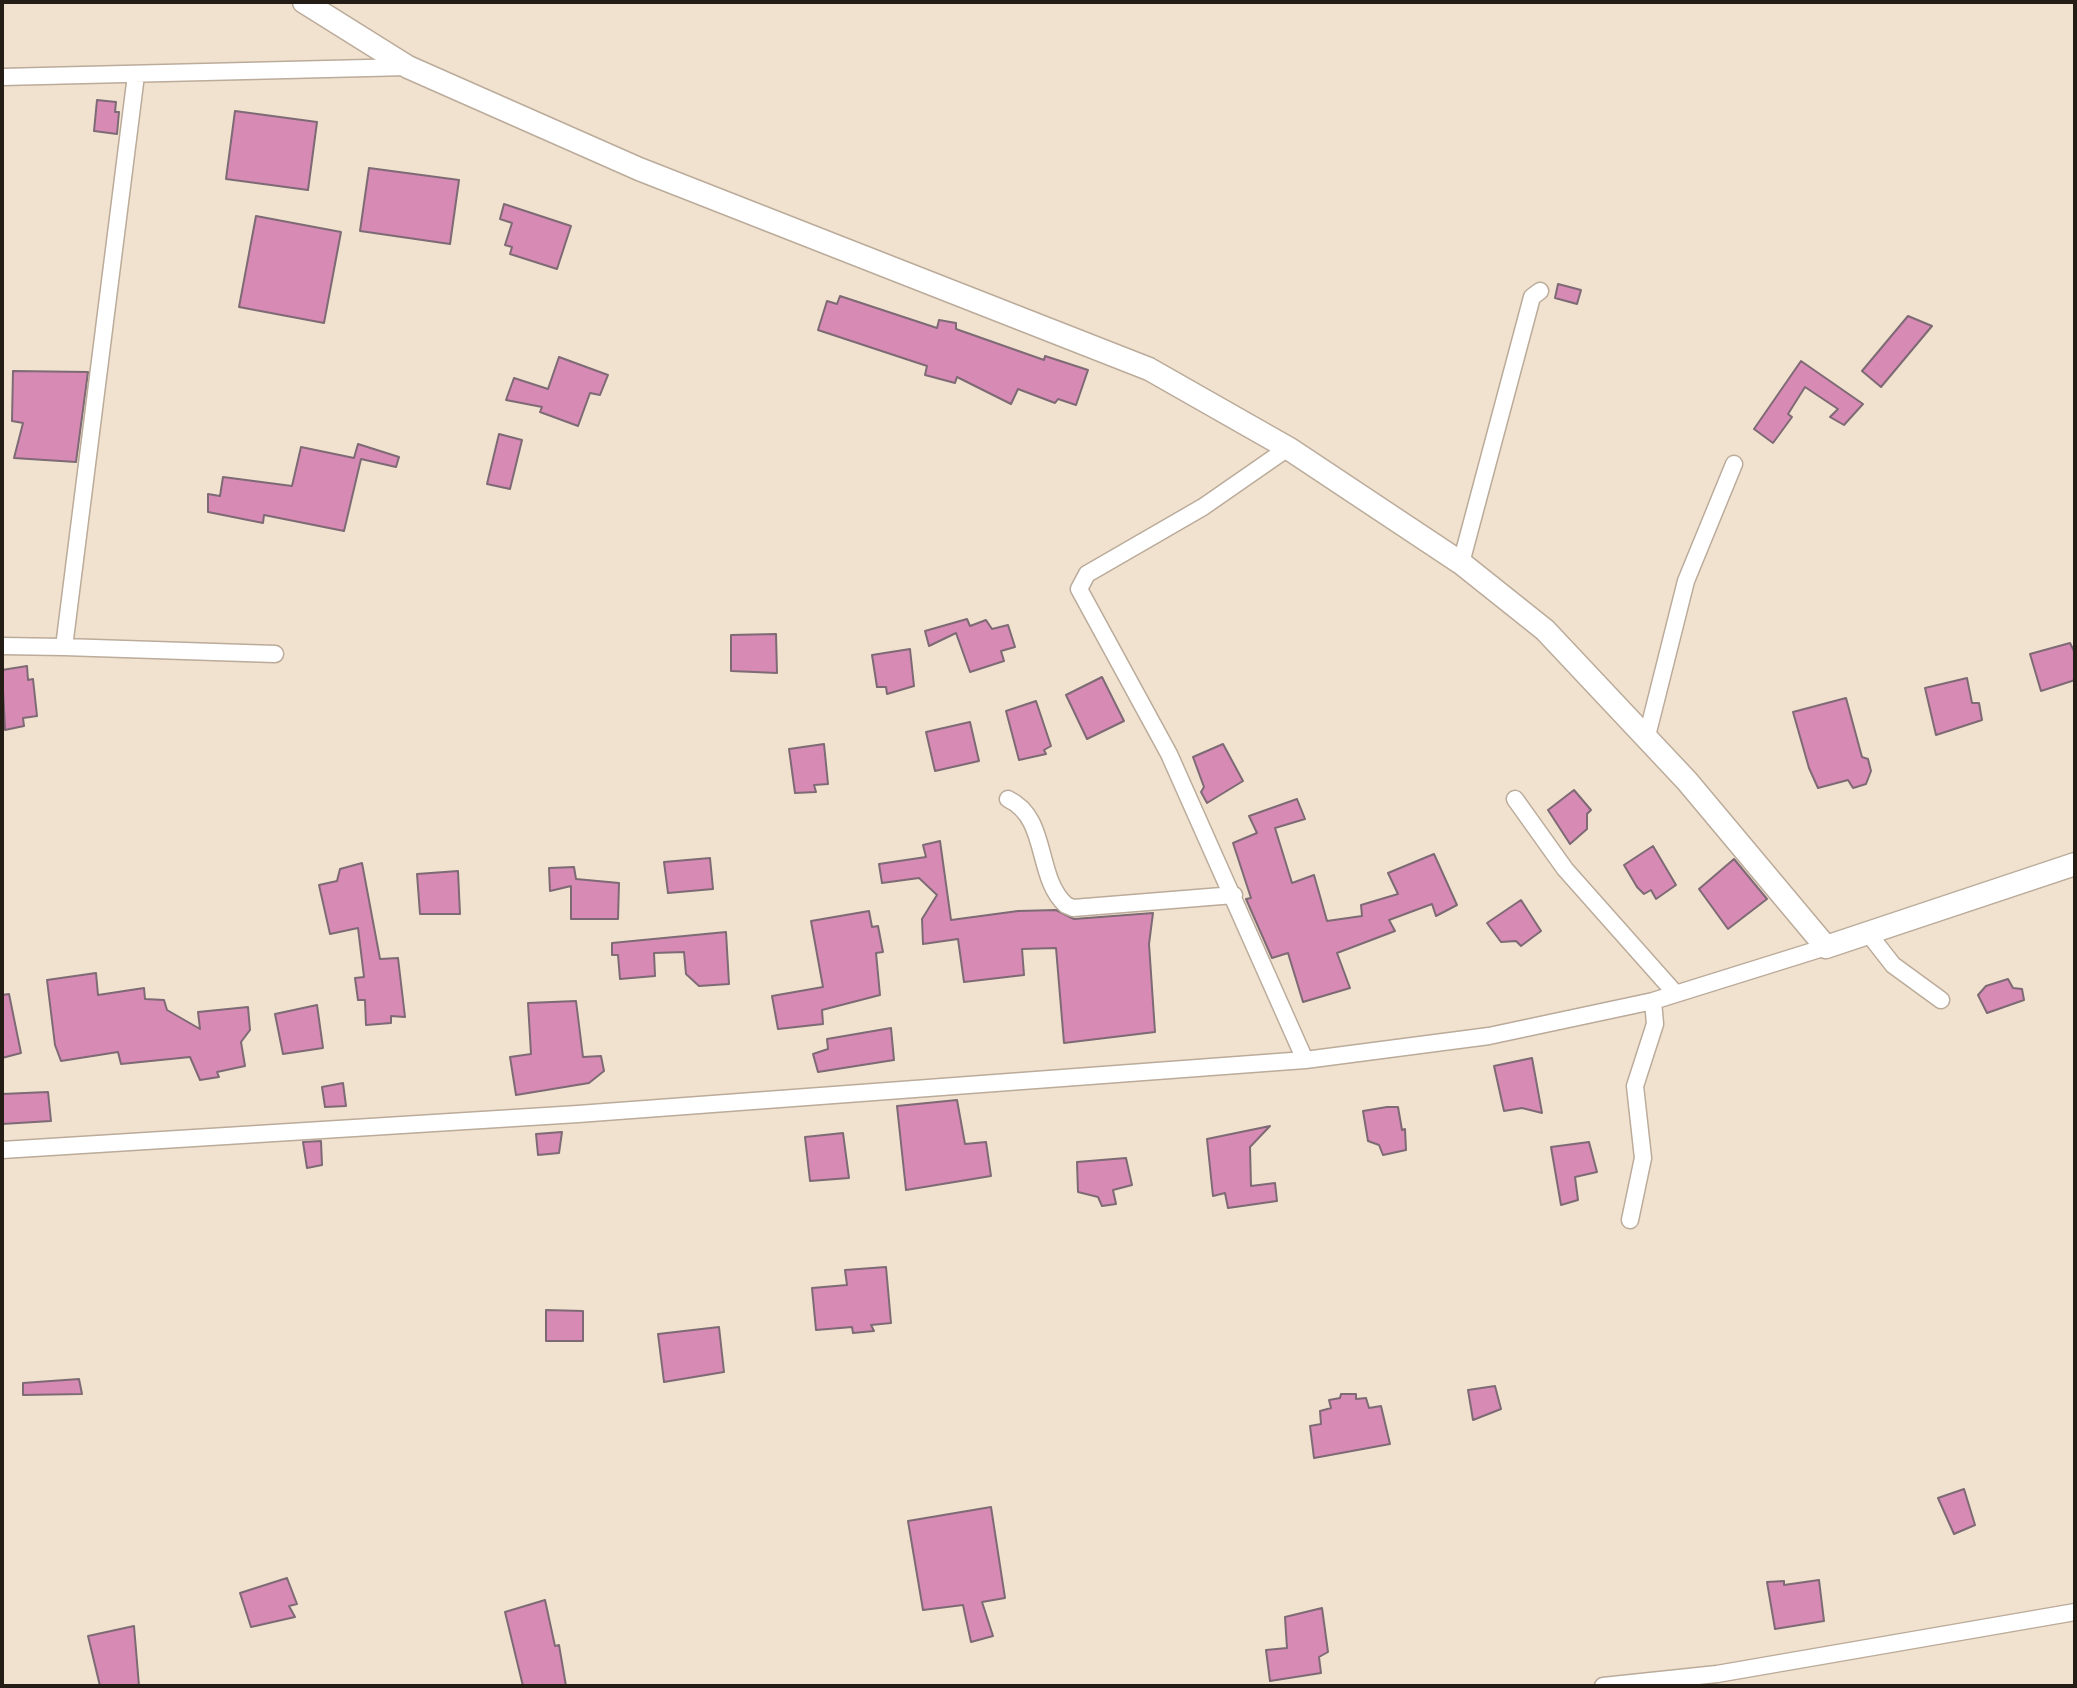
<!DOCTYPE html>
<style>
body{margin:0}
#map{position:relative;width:2077px;height:1688px;overflow:hidden;background:#f1e1cf;font-family:Figtree,sans-serif}
canvas{display:block}
.frame{position:absolute;inset:0;border:4px solid #231d16;pointer-events:none}
</style>
<div id="map">
<canvas width="2077" height="1688"></canvas>
<div class="frame"></div>
</div>
<script>
const context = document.querySelector('canvas').getContext('2d');
context.lineJoin = 'round';
function paint(path, color) { context.fillStyle = color; context.fill(path, 'evenodd'); }
function trace(path, color, width, dash) { context.strokeStyle = color; context.lineWidth = width; context.lineCap = dash ? 'butt' : 'round'; context.setLineDash(dash || []); context.stroke(path); }
const building = new Path2D(`
 M97,100L116,102L115,112H119L117,134L94,131Z
 M235,111L317,122L308,190L226,179Z
 M369,168L459,180L450,244L360,231Z
 M504,204L571,226L557,269L510,254L512,247L505,245L512,223L500,219Z
 M256,216L341,232L324,323L239,307Z
 M1558,284L1581,290L1577,304L1555,298Z
 M840,296L937,328L939,320L956,323V329L1044,360L1045,356L1088,370L1076,405L1058,399L1055,403L1018,389L1011,404L957,377L955,383L925,375L927,366L818,330L827,301L837,304Z
 M1908,316L1932,326L1881,387L1862,371Z
 M559,357L608,375L600,395L590,393L578,426L540,412L542,407L506,400L514,378L548,389Z
 M1801,361L1863,404L1844,425L1830,417L1838,409L1805,387L1788,414L1792,417L1773,443L1754,429Z
 M13,371L88,372L76,462L14,458L23,423L12,421Z
 M499,434L522,440L510,489L487,484Z
 M358,444L399,457L396,467L361,459L344,531L264,515L263,523L208,512V494L220,496L223,477L292,486L301,447L354,458Z
 M967,619L970,626L986,620L992,629L1008,625L1015,647L1001,651L1004,661L970,672L956,633L929,646L925,631Z
 M776,634L777,673L731,671V635Z
 M2070,643L2075,653V680L2041,691L2030,654Z
 M910,649L914,686L887,694L886,687H877L872,655Z
 M27,666L28,680L33,679L37,716L23,718L24,726L5,730L2,670Z
 M1102,677L1124,721L1087,739L1066,695Z
 M1967,678L1972,703H1979L1982,720L1936,735L1925,688Z
 M1846,698L1862,757L1868,759L1871,771L1866,784L1853,788L1848,780L1818,788L1809,768L1793,712Z
 M1036,701L1051,746L1044,750L1046,754L1019,760L1006,711Z
 M970,722L979,761L935,771L926,732Z
 M824,744L828,784L814,785L816,792L795,793L789,749Z
 M1223,744L1243,781L1207,803L1201,792L1204,787L1193,757Z
 M1574,790L1591,810L1587,814V829L1570,844L1548,810Z
 M1297,799L1305,819L1275,828L1292,883L1314,875L1327,921L1362,916L1361,905L1398,894L1388,873L1434,854L1457,905L1436,916L1432,904L1389,920L1395,931L1337,953L1350,988L1303,1002L1288,953L1272,958L1246,899L1251,898L1233,843L1257,833L1249,816Z
 M940,841L951,920L1018,911L1056,910L1074,919L1153,913L1149,944L1155,1032L1064,1043L1056,948L1022,949L1024,975L964,982L958,939L923,944L922,919L937,895L919,878L882,883L879,864L926,857L923,845Z
 M1653,846L1676,885L1656,899L1651,890L1644,894L1637,887L1624,865Z
 M710,858L713,889L668,893L664,862Z
 M1734,859L1767,899L1728,929L1699,889Z
 M362,863L380,959L398,958L405,1017L391,1016V1023L366,1025L365,1000H358L355,978L364,977L358,928L330,934L319,885L337,881L340,869Z
 M574,867L576,879L619,883L618,919H571V886L550,891L549,868Z
 M458,871L460,914H420L417,874Z
 M1521,900L1541,931L1521,946L1516,941L1501,942L1487,923Z
 M869,911L872,927L878,926L883,952L876,953L880,995L822,1010L823,1024L778,1029L772,996L823,987L811,921Z
 M726,932L729,984L699,986L686,974L684,952L654,953L655,976L620,979L618,955H612V943Z
 M96,973L98,995L144,988L145,999L164,1000L167,1010L200,1029L198,1012L248,1007L250,1030L241,1042L245,1066L217,1072L219,1077L200,1080L190,1057L121,1064L118,1052L61,1061L55,1045L47,980Z
 M2008,979L2013,988L2022,989L2024,1000L1987,1013L1978,995L1986,986Z
 M9,994L21,1053L2,1058V995Z
 M576,1001L583,1057L601,1056L604,1071L589,1083L516,1095L510,1057L531,1054L528,1003Z
 M317,1005L323,1048L283,1054L275,1014Z
 M891,1028L894,1060L818,1072L813,1054L828,1049L827,1039Z
 M1532,1058L1542,1113L1522,1108L1504,1111L1494,1066Z
 M343,1083L346,1106L325,1107L322,1087Z
 M48,1092L51,1121L2,1124V1094Z
 M957,1100L965,1144L986,1142L991,1176L906,1190L897,1106Z
 M1387,1107H1398L1402,1130L1405,1129L1406,1150L1383,1155L1379,1145L1368,1141L1363,1111Z
 M1270,1126L1250,1147L1251,1186L1275,1183L1277,1201L1228,1208L1225,1193L1213,1196L1207,1139Z
 M562,1132L559,1153L538,1155L536,1134Z
 M843,1133L849,1178L810,1181L805,1137Z
 M321,1141L322,1165L307,1168L303,1142Z
 M1589,1142L1597,1172L1575,1177L1578,1200L1561,1205L1551,1147Z
 M1126,1158L1132,1185L1113,1190L1116,1204L1102,1206L1098,1197L1078,1192L1077,1162Z
 M886,1267L891,1323L871,1325L874,1331L853,1333L852,1327L816,1330L812,1288L847,1285L845,1270Z
 M546,1310L583,1311V1341H546Z
 M719,1327L724,1372L664,1382L658,1334Z
 M79,1379L82,1394L23,1395V1383Z
 M1495,1386L1501,1409L1473,1420L1468,1390Z
 M1341,1394H1356V1399L1366,1398L1369,1408L1381,1406L1390,1444L1314,1458L1310,1426L1321,1424L1320,1411L1331,1408L1329,1400L1340,1398Z
 M1964,1489L1975,1525L1954,1534L1938,1498Z
 M991,1507L1005,1598L982,1602L993,1636L971,1642L963,1605L923,1610L908,1521Z
 M287,1578L297,1604L289,1606L295,1617L251,1627L240,1593Z
 M1819,1580L1824,1621L1775,1629L1767,1582L1784,1581V1585Z
 M545,1600L555,1646L559,1645L566,1686H523L505,1612Z
 M1322,1608L1328,1652L1319,1657L1321,1673L1270,1681L1266,1650L1287,1648L1285,1617Z
 M134,1626L139,1686H100L88,1636Z`);
paint(building, '#d68ab4');
trace(building, '#7e6a74', 2);
const street = new Path2D(`
 M136,75L64,647L275,654
 M2,77L408,67
 M1288,448L1203,507L1087,574L1079,589L1169,754L1305,1060
 M1461,563L1532,297L1540,291
 M2,646L64,647
 M1647,736L1686,581L1734,464
 M1008,799C1049,818 1035,877 1066,905L1073,908L1234,895
 M1515,799L1565,869L1676,994
 M1868,933L1893,965L1941,1000
 M2,1150L578,1114L1305,1060L1489,1036L1653,1001L1826,947
 M1630,1220L1643,1158L1635,1086L1655,1024L1653,1001
 M1603,1686L1717,1674L2075,1612`);
const secondary = new Path2D(`
 M304,2L408,67L639,169L1149,369L1288,448L1461,563L1545,630L1687,781L1826,947L2075,864`);
trace(street, '#bbab9a', 19);
trace(secondary, '#bbab9a', 25);
trace(street, '#fff', 16);
trace(secondary, '#fff', 22);
</script>
